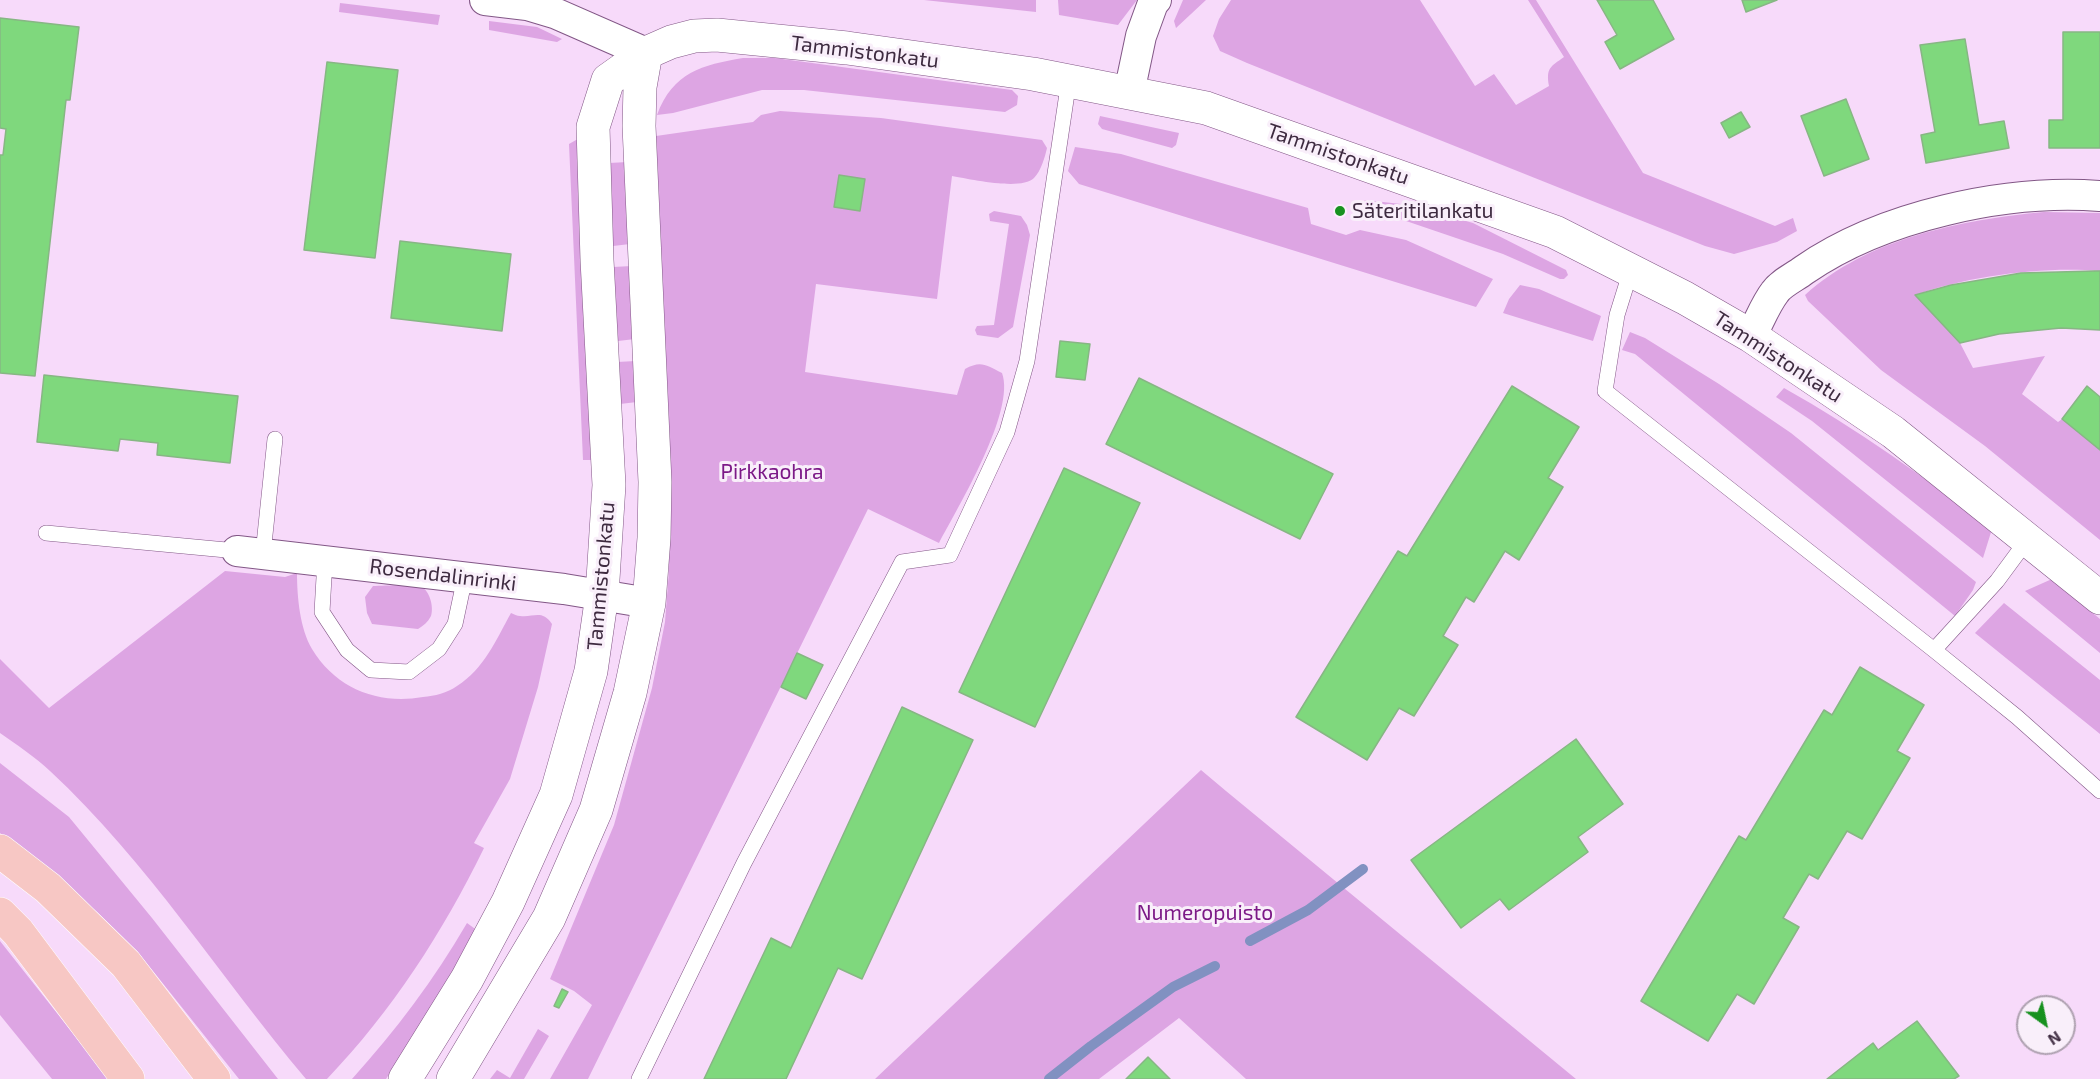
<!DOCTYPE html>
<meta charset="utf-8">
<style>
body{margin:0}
#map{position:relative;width:2100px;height:1079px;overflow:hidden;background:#f7dafa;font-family:"Exo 2",sans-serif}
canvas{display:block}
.north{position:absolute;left:2016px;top:995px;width:60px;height:60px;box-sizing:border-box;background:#f9effa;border:2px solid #aea1b0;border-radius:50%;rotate:147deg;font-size:16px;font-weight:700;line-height:24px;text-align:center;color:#3e2b40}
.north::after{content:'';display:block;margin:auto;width:21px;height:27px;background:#17911f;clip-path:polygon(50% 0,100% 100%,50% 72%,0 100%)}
</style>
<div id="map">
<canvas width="2100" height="1079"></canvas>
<div class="north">N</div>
</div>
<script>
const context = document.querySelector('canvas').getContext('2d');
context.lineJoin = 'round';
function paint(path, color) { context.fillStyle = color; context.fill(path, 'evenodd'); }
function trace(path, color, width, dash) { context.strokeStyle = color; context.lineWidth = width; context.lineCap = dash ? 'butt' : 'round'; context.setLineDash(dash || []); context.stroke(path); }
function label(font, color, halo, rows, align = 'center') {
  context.font = font + ' "Exo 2",sans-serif'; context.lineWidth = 6; context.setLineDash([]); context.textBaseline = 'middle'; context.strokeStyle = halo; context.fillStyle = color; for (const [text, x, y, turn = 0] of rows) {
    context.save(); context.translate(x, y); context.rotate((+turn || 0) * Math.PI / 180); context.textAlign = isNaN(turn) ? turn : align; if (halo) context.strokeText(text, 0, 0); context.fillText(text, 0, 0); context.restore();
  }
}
paint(new Path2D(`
 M924,0H1036V12Z
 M1058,0H1137L1118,25L1059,15Z
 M1183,0H1206L1176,28L1174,21Z
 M1231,0H1420L1475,86L1494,74L1516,105L1549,86C1546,68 1550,67 1564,57L1528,0H1536L1643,173L1775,226L1793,218L1797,231L1777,242L1734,254L1705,246L1247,63L1220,51L1213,36L1219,19Z
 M340,3L440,15L438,25L339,12Z
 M489,21L537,27L562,39L557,42L489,30Z
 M743,58H775L1012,90L1018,96L1017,105L1005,112L804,90H762L673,113L657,115C673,72 702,65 743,58Z
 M780,111L881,118L1042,140L1047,148C1045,157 1041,171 1034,178C1021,191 970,179 952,176L937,299L816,284L805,372L957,395L965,369C981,360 986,365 1002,373C1016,411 958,507 939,543L868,509L588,1079H550L592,1005L574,991L550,979L614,825L652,688L665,622L669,570V496L656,136L753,122L761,115Z
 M1100,116L1179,133L1176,145L1172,148L1102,129L1098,124Z
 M581,139L596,460H583L569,144L576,140Z
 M1075,147L1121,154L1308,208L1311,224L1346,235L1360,230L1406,240L1493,279L1476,307L1079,184L1068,171Z
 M628,162L630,244L613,246L609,163Z
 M1365,200L1410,205L1473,223L1566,270L1568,275L1564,279H1560L1503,254L1362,206Z
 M994,211L1021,216L1027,225L1030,235L1013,327L998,338L977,335L975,330L977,326L994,325L1009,224L990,221L989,214Z
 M2044,212L2100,213V271C2044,266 1968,276 1915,295L1960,343L1973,368L2045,356L2022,394L2058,422L2062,419L2100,450V540L1985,446L1881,370L1808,301L1805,295C1868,238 1961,220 2044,212Z
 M632,266L635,339L618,341L613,267Z
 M1520,285L1539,289L1601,316L1593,341L1503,313L1509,299Z
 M1630,332L1645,338L1719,384L1791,433L1976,582L1973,590L1955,616L1635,354L1622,350Z
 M636,361L637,402L620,404L617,362Z
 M1784,388C1858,429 1925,478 1992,529L1983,558L1812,421L1776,397Z
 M225,571L285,577L297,573C297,597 300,629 312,649C336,689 379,705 423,697C435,696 447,693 457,686C484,669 496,640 511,613C514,614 517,616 520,616C533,618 542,609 552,624L538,687L510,779L474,843L484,848C443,932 392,1011 327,1079H306C220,977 148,862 50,771C35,757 17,745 0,733V659L49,708Z
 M2052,579L2100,619V653L2025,591Z
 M373,586C384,586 412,584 421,587C430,590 434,608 431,616C428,622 423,626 418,629L372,624L367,613L365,597Z
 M2004,603L2100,680V734L1975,633Z
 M0,763L69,817L152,918L278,1079H239L137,951L98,913L0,833Z
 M1201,770L1226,791L1576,1079H1246L1179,1018L1099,1079H875Z
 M467,923L478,931L473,941L386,1079H352C396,1030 434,980 467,923Z
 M0,941L109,1079H52L0,1015Z
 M538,1029L549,1036L524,1079H490L497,1070L510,1078Z`), '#dda5e3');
trace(new Path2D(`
 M1250,941L1308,910L1363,869
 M1049,1079L1091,1046L1173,987L1215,966`), '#8191c1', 10);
const building = new Path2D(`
 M1597,0H1653L1674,39L1620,69L1605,42L1617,35Z
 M1742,0H1777L1746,12Z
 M0,18L79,27L70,100H66L35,376L0,373V155H3L6,129L0,128Z
 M2063,32H2100V148H2049V120H2063Z
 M1965,39L1979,125L2004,121L2009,148L1926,163L1921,135L1935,132L1920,45Z
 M327,62L398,70L375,258L304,250Z
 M1846,99L1869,159L1824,176L1801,116Z
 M1741,112L1750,127L1729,138L1721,123Z
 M839,175L865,179L860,211L834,207Z
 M400,241L511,254L502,331L391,318Z
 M2095,271H2100V330L2061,328L1999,334L1960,343L1915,295L1951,285L2021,273Z
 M1060,341L1090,344L1085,380L1056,377Z
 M44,375L238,396L230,463L157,455L158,443L120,439L118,451L37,442Z
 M1139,378L1333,474L1300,539L1106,444Z
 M1512,386L1579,427L1548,478L1563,487L1519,560L1505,551L1474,602L1466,597L1443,636L1458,645L1414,716L1399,708L1367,760L1296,717L1398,551L1407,556Z
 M2087,386L2100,397V450L2062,419Z
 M1064,468L1140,503L1035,727L959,692Z
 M797,653L823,665L806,699L781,687Z
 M1860,667L1924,705L1897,751L1910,758L1862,839L1847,831L1818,879L1809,874L1783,918L1799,927L1754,1004L1737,994L1708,1041L1641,1001L1739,836L1746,840L1824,710L1832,715Z
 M902,707L973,740L862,979L838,968L786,1079H704L771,938L791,948Z
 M1576,739L1623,804L1578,837L1588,852L1509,910L1500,899L1461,928L1411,860Z
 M562,989L568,992L559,1008L554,1006Z
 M1917,1021L1959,1076L1954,1079H1827L1873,1043L1878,1050Z
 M1148,1057L1170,1079H1126Z`);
paint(building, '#7fd87d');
trace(building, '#87b684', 1.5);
const lane = new Path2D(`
 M1631,270L1617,315L1605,391L1934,650L2017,717L2100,791
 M46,533L237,551
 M263,554L275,439
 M325,560L322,612L347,650L371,670L409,672L439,649L455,624L465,577
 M1934,650L1997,581L2028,539
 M639,1079L744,863L902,562L950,555L1007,432L1027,361L1069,80`);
const street = new Path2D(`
 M485,0L527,5L557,14L646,53
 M1129,93L1141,36L1153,3L1156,0
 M1751,336C1759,322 1765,305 1775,292C1781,283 1795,277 1804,270C1882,216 2005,189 2100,196
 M237,551L564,589L649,603`);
const secondary = new Path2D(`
 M405,1079L467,979L508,902L556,795L591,671L602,595L609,485L597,260L593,127L608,80L646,53L671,42L694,36L717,35L847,48L1033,74L1206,108L1555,232L1685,298L1751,336L1893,432L2100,598
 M453,1079L549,918L596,810L630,693L649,603L654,538L655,482L639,126L640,87L646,53`);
const primary = new Path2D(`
 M0,851L48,888L126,964L214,1079
 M0,914L18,932L128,1079`);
trace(lane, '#825786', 16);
trace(street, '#825786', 32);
trace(secondary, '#825786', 34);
trace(primary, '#fff', 34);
trace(lane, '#fff', 15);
trace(street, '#fff', 30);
trace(secondary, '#fff', 33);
trace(primary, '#f7c7c4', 33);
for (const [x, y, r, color] of [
 [1340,211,6,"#17911f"]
]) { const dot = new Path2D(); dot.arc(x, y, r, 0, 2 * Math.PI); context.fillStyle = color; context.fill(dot); trace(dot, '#f9effa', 2); }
label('21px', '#3e2b40', '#f9effa', [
 ["Tammistonkatu",865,52,7],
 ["Tammistonkatu",1338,154,19],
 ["Tammistonkatu",1778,357,33],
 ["Rosendalinrinki",443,575,7],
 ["Tammistonkatu",601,576,-85]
]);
label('21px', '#3e2b40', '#f9effa', [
 ["Säteritilankatu",1352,211]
], 'left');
label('21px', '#7c1987', '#f9effa', [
 ["Pirkkaohra",772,472],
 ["Numeropuisto",1205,913]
]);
</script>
